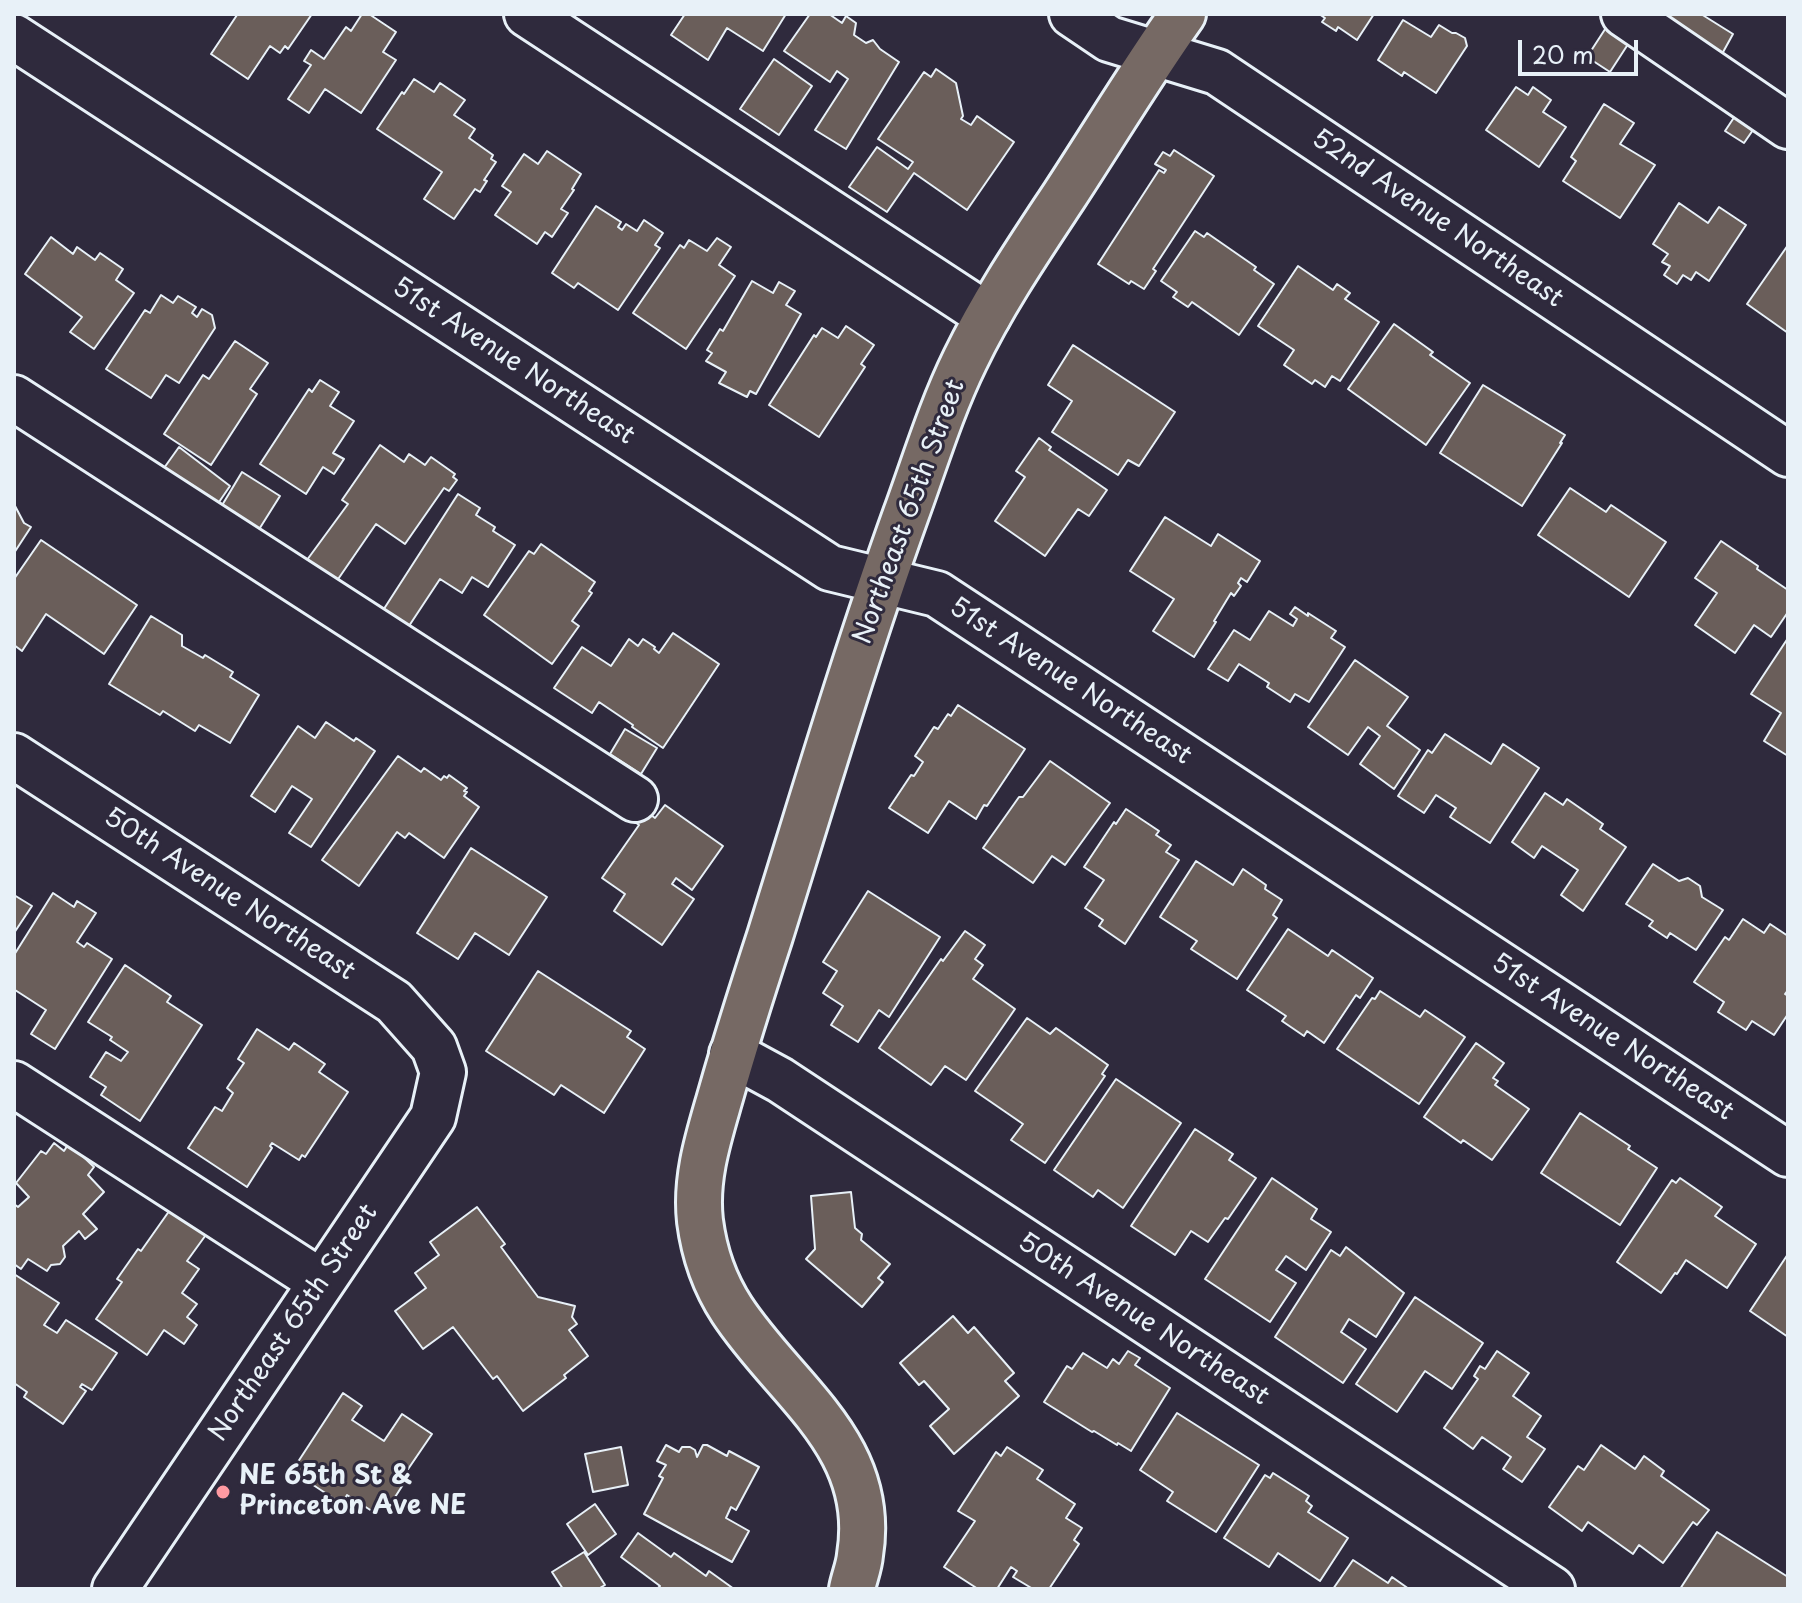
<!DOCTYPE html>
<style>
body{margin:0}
#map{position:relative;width:1802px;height:1603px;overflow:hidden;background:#2f2a3d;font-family:"Playpen Sans",sans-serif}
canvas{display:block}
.frame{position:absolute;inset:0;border:16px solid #e8f1f8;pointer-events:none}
.scale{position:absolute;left:1518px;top:40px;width:120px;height:36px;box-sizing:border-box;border:4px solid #e8f1f8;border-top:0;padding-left:10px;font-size:24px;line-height:28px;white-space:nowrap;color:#e8f1f8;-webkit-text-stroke:6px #2f2a3d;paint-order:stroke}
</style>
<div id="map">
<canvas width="1802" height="1603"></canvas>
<div class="frame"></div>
<div class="scale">20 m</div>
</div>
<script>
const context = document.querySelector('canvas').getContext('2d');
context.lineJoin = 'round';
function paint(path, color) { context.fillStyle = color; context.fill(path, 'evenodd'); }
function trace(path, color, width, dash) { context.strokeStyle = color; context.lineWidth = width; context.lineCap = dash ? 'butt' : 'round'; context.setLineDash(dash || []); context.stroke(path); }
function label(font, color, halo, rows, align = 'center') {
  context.font = font + ' "Playpen Sans",sans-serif'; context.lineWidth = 6; context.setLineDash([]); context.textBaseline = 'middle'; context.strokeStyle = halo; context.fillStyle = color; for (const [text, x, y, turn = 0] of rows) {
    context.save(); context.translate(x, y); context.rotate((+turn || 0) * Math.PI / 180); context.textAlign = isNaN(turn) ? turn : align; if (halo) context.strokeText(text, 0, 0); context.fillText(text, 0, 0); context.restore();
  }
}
const building = new Path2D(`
 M236,14H312L288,49L285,46L280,53L270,46L248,79L211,54L237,15Z
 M362,14H369L396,32L383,52L396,60L361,113L325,89L309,113L288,99L311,65L304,61L311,50L324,59L346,27L351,31Z
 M685,14H786L763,51L727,28L708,60L671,35Z
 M810,14H829L842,23L846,16L856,23L854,35L866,43L873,40L880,49L899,62L846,149L815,130L848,79L837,71L830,82L784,51Z
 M1319,14H1374L1357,40L1338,27L1336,31L1322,22L1325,18Z
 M1666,14H1701L1733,34L1722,54L1664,18Z
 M1403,20L1431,37L1439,25L1452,33H1456L1465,38L1467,46L1436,93L1404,72L1402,76L1378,60Z
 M1611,20L1634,35L1610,72L1587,57Z
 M774,59L812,86L779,135L740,109Z
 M936,69L956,83L963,116L961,119L971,125L977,116L1014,142L967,210L914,173L887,212L849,187L877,147L908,169L913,162L878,139L924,72L931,77Z
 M414,79L434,92L440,83L465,100L454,115L475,129L469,138L493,155L491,159L496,162L484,180L487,181L480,192L475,189L454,219L424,199L442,172L377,129L402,92L404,94Z
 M1516,87L1528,95L1533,87L1551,100L1543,112L1566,127L1539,167L1486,130Z
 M1604,104L1634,123L1620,144L1655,165L1620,218L1563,181L1576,161L1571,157Z
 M1743,104L1762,117L1744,143L1725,131Z
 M1174,150L1214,176L1153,269L1156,271L1144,289L1131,281L1129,284L1098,264L1159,170L1164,173L1166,170L1155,164L1163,152L1170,156Z
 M547,151L581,174L572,189L574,190L561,209L568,213L552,237L545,232L537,244L495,215L511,192L502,186L524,154L538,164Z
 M1679,203L1708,223L1719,207L1746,225L1709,281L1696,272L1691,280L1683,275L1677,284L1664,275L1670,266L1662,262L1668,254L1653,244Z
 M596,206L621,222L618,227L622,230L626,224L637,231L644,220L663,233L655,245L660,248L618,310L578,283L574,288L552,273Z
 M1195,231L1204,237L1207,233L1256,267L1254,270L1274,284L1239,335L1192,302L1188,307L1173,297L1177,292L1161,281Z
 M51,237L73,254L77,247L95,260L100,253L123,269L116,280L134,293L94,349L70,332L82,317L25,274Z
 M717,238L731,247L719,265L735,276L686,349L633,313L680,245L684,248L689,240L707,251Z
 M1788,245V333L1747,304Z
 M1298,266L1333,290L1337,284L1350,293L1345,299L1379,322L1340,381L1332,376L1325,387L1315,380L1312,384L1284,365L1294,350L1258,326Z
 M752,281L773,293L779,282L795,291L786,305L801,314L756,394L750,391L747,397L719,383L726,372L706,361L712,353L707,350L720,329L723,331Z
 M161,295L173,303L178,296L196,307L192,313L197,317L202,309L212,315L215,328L179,383L166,375L151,398L106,369L145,310L150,313Z
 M1394,324L1433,352L1430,355L1470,383L1426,445L1348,389Z
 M846,326L874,345L861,364L865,367L819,437L769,405L814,335L816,337L822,328L838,338Z
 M235,341L268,363L250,389L257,394L211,465L164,434L203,375L209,379Z
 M1073,345L1175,412L1139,466L1128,460L1118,475L1052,432L1072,401L1048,385Z
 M320,380L339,392L330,406L354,421L333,453L344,459L334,474L323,467L306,494L260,464L309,389L312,392Z
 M1483,385L1565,435L1560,443H1562L1522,506L1440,453Z
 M1039,438L1051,447L1049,450L1107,490L1089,516L1078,509L1045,556L995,521L1025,477L1016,471Z
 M380,445L404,462L409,454L425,465L431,457L455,474L453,477L457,480L449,491L444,488L405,544L376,524L334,585L304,564L348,504L342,500Z
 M179,447L230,486L217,505L164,468Z
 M242,472L280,496L258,531L221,507Z
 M1570,488L1606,512L1611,505L1666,542L1629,597L1538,535Z
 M458,494L480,508L476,515L495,527L493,531L515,545L488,587L472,577L462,593L440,579L405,632L380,615Z
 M14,504L24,523L31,527L14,553Z
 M1165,517L1211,546L1218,534L1260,561L1247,582L1241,578L1238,583L1241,586L1234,596L1231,593L1214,621L1216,622L1194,657L1153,631L1174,599L1130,571Z
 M41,540L137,605L104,654L46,614L22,651L14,645V579Z
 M1721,541L1758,566L1757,569L1788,590V612L1771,637L1754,625L1735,653L1695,625L1717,593L1695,578Z
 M541,544L595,582L589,591L592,593L572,621L579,626L552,664L484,615L529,551L534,554Z
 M1295,607L1308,616V613L1336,631L1331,638L1345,647L1309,702L1295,694L1290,702L1267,687L1269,683L1239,664L1228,681L1208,669L1234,630L1250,640L1269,611L1293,626L1297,619L1290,614Z
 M151,616L182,635V646L203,658L205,655L233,672L230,677L259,695L230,743L199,725L195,731L163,711L160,715L109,684Z
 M673,633L719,664L663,748L632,727L633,725L599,702L592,713L554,688L582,647L611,666L629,639L638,646L643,639L655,647L654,649L659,653Z
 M1788,638V756L1764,741L1781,713L1751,694Z
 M1355,660L1408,697L1387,726L1420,750L1394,789L1360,764L1380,736L1368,727L1348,755L1308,727Z
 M958,705L1025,749L987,806L984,805L976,819L949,801L928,833L889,808L911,775L914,776L923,762L915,756L934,727L938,729L948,714L951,716Z
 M326,722L354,741L356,738L375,751L311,847L289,833L312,799L292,786L275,812L251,796L298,726L315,738Z
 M625,729L657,748L641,774L610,754Z
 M1445,734L1491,764L1503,744L1539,768L1490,843L1450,817L1456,808L1436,795L1424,813L1398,796L1428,750L1432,753Z
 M398,756L421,772L424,768L441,780L444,776L447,778L449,775L467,788L464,791L467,792L464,796L479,807L444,858L409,833L405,838L397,832L359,886L322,860Z
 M1050,761L1110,803L1065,865L1052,856L1033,883L983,848L1019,797H1023Z
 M1545,793L1563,805L1567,799L1603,824L1600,829L1626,847L1583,911L1561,895L1578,870L1542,846L1534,858L1512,842Z
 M665,805L723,846L692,890L676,878L672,884L694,899L662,945L614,911L625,894L602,878L639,825L635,822L644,810L655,818Z
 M1126,809L1159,831L1156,835L1171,845L1166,852L1179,860L1125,944L1099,926L1103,920L1085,908L1104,880L1084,867L1114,822L1116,824Z
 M471,848L547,897L509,955L475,933L458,959L417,933Z
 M1196,861L1233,885L1243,869L1266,885L1265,889L1282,900L1273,915L1277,918L1237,979L1191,949L1197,941L1160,917Z
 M1653,864L1679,881L1688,878L1700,886L1702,897L1723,910L1696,950L1670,933L1667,938L1649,926L1653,921L1626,904Z
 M868,891L940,937L889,1017L879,1010L858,1042L831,1025L843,1006L823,993L837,971L823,962Z
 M53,893L74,907L77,901L96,913L77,942L84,947L87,943L112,959L55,1049L31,1034L46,1010L15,990L14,992V955Z
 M14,895L32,906L14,933Z
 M1743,919L1764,933L1770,924L1788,936V990L1785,994L1788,996V1014L1774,1035L1752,1021L1746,1030L1718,1012L1724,1002L1694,982L1725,937L1729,940Z
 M1288,929L1328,956L1332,950L1373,978L1360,998L1356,995L1324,1043L1307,1031L1304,1036L1282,1021L1286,1016L1247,990Z
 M965,931L985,945L975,959L983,965L973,979L1015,1009L966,1080L945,1066L931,1085L879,1048L941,959L943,961Z
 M125,965L171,996L167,1002L202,1025L140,1121L101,1095L106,1087L90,1077L106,1052L121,1061L128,1052L110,1040L112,1037L88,1022Z
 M538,971L631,1031L627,1037L645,1049L604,1113L561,1085L554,1095L486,1051Z
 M1380,991L1420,1017L1425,1010L1465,1037L1419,1104L1337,1049L1372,998L1375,999Z
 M1027,1018L1050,1034L1056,1028L1108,1065L1102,1074L1105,1076L1045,1163L1011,1140L1023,1124L975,1091Z
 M257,1029L289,1050L294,1043L325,1064L319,1072L348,1092L305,1157L302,1155L299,1160L272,1143L270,1146L272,1148L247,1187L188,1148L215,1107L222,1111L233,1093L227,1088L244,1063L238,1059Z
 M1476,1043L1504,1063L1493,1078L1498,1081L1495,1085L1529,1109L1492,1160L1463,1140L1461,1143L1424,1117Z
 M1116,1079L1181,1123L1123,1208L1098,1190L1093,1197L1054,1170Z
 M1580,1113L1630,1146L1628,1149L1657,1168L1620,1225L1541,1173Z
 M1195,1129L1233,1154L1229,1160L1256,1178L1228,1219L1225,1218L1208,1242L1191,1231L1175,1255L1131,1226Z
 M54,1143L64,1151L69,1143L94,1167L88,1175L104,1192L83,1214L97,1229L85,1239L79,1231L63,1246L65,1257L60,1264L51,1265L47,1271L28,1259L21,1269L14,1264V1204L18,1207L29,1197L16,1183L41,1151L46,1154Z
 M1272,1178L1317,1209L1311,1219L1331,1232L1306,1270L1286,1256L1276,1270L1296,1283L1270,1322L1205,1279Z
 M1680,1178L1722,1207L1715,1216L1756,1244L1727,1288L1686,1260L1677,1274L1675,1273L1661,1293L1617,1262L1672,1180L1676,1183Z
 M851,1192L855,1228L862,1234L861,1240L890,1264L878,1278L883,1282L862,1307L806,1259L815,1249L811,1196Z
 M172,1207L208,1232L187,1261L199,1269L182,1293L197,1304L187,1317L197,1325L184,1344L164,1330L147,1355L96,1319L122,1282L117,1279L138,1249L141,1251Z
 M477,1207L505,1244L501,1247L538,1297L575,1306L572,1317L577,1324L569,1330L588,1356L564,1375L566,1378L523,1411L497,1376L493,1379L453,1327L423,1349L395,1311L426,1288L415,1273L439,1255L430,1242Z
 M1346,1247L1404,1293L1376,1337L1349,1319L1341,1332L1366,1349L1343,1383L1275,1337L1331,1250L1340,1256Z
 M1788,1254V1337L1750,1311Z
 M14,1274L59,1303L44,1325L57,1333L66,1320L117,1353L92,1390L82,1384L80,1387L86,1391L63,1424L24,1397L27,1392L14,1383Z
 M1415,1297L1483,1343L1452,1389L1425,1371L1397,1412L1356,1384Z
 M953,1316L968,1333L974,1327L1014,1373L1005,1381L1019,1396L954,1454L930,1426L949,1409L924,1381L919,1385L900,1363Z
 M1128,1351L1140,1358L1135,1365L1170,1388L1131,1451L1118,1443L1117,1445L1094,1431L1092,1432L1044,1402L1067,1366L1072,1369L1083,1353L1107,1368L1113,1359L1119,1364Z
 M1497,1351L1529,1373L1513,1396L1541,1416L1527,1437L1545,1449L1522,1482L1503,1469L1511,1457L1482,1437L1473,1449L1444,1428L1478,1379L1474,1376L1480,1366L1485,1369Z
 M343,1393L362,1406L352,1420L384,1441L402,1414L432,1434L402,1478L406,1480L388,1508L381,1503L375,1513L347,1495L342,1504L292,1471Z
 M1177,1413L1259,1465L1216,1532L1167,1501L1173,1492L1140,1470Z
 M666,1445L679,1452L682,1447H690L695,1450L697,1457L703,1445H707L727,1456L729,1451L759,1467L736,1510L731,1507L726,1518L749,1531L732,1562L644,1514L663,1478L659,1476L666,1465L657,1461Z
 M1601,1445L1635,1469L1644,1456L1664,1471L1661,1476L1709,1510L1697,1525L1693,1522L1663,1563L1639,1545L1633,1554L1588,1522L1582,1531L1549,1507L1578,1466L1584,1470Z
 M621,1447L628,1485L593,1492L585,1454Z
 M1007,1447L1043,1470L1037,1479L1075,1504L1066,1518L1082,1528L1074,1540L1079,1544L1049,1589H1033L1013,1577L1017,1571L1011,1567L997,1589H978L944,1567L975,1521L958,1511L996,1452L1001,1456Z
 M1273,1473L1309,1496L1306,1501L1312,1506L1308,1512L1348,1538L1320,1581L1278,1553L1269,1567L1224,1538L1265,1475L1270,1478Z
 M595,1504L616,1534L588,1555L567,1524Z
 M1717,1532L1788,1577V1589H1680Z
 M638,1533L671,1557L674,1553L706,1576L709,1571L734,1589H657L660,1586L621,1557Z
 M584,1552L605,1585L598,1589H563L552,1572Z
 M1353,1560L1388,1583L1392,1577L1409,1589H1333Z`);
paint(building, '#6a5e5a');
trace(building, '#e8f1f8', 2);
const minor = new Path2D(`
 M527,14L988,316
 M1072,14L1109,39L1217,72L1788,454
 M1624,14L1788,126
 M14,37L830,568L937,594L1788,1154
 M14,398L635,799
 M14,756L394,1002L434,1047L443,1072L433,1117L115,1589
 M732,1054L780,1080L1552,1589
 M14,1084L321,1282`);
const major = new Path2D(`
 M852,1589C854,1578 859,1567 860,1555C878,1445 785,1391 732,1310C715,1284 704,1252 700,1221C695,1177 709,1136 721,1094C736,1041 753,988 770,936C814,795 856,653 906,514C925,462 941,409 965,360C993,302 1029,249 1064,196C1104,135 1141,73 1183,14`);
trace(minor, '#e8f1f8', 50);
trace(major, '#e8f1f8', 50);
trace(minor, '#2f2a3d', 44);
trace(major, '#766964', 44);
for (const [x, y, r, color] of [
 [223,1492,8,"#ff9aa2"]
]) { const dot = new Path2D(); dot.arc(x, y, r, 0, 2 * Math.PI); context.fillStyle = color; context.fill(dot); trace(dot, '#2f2a3d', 3); }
label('26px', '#e8f1f8', '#2f2a3d', [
 ["52nd Avenue Northeast",1437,219,34],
 ["51st Avenue Northeast",513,362,33],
 ["Northeast 65th Street",910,512,-70],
 ["51st Avenue Northeast",1070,682,33],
 ["50th Avenue Northeast",229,895,33],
 ["51st Avenue Northeast",1612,1038,33],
 ["50th Avenue Northeast",1143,1320,33],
 ["Northeast 65th Street",294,1323,-56]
]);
label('bold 26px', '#e8f1f8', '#2f2a3d', [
 ["NE 65th St &",239,1477],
 ["Princeton Ave NE",239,1507]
], 'left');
</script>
